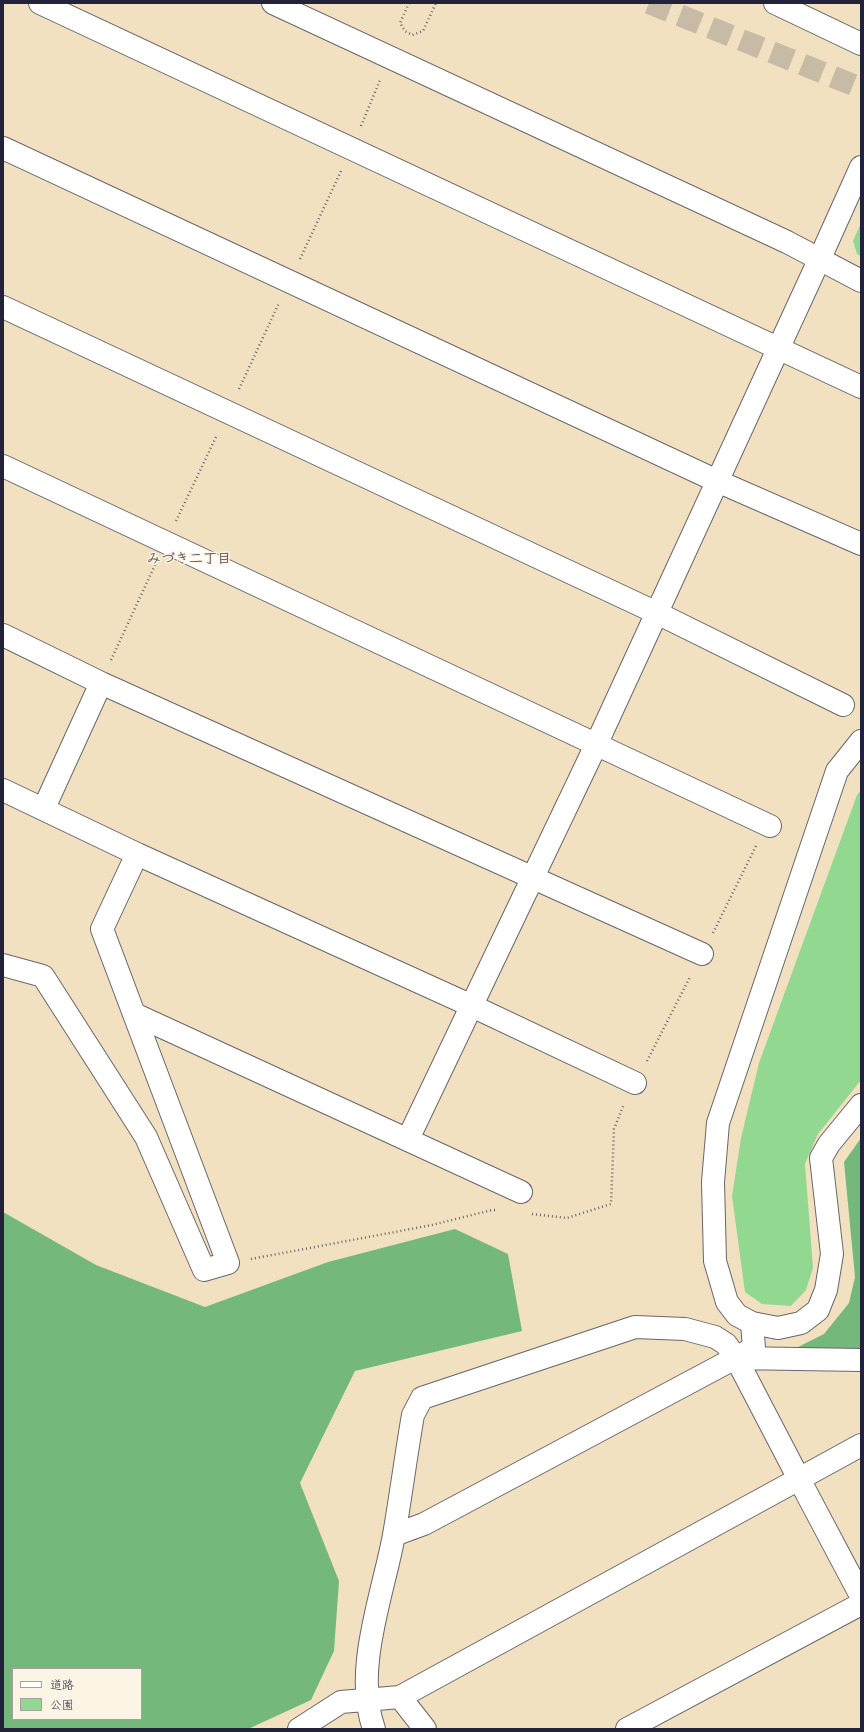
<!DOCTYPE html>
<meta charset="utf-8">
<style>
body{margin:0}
#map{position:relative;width:864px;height:1732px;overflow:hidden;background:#f1e1c1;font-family:Pangolin,"Klee One",sans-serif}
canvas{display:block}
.frame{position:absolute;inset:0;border:4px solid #22223b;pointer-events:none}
.legend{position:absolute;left:12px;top:1668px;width:130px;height:52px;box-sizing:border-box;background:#fcf5e5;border:1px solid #a5a1a1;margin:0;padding:5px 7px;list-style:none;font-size:12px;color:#22223b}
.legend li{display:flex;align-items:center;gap:8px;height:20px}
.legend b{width:20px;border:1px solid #a5a1a1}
</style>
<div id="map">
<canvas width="864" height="1732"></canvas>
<div class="frame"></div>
<ul class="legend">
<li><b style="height:5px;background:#fff"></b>道路</li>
<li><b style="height:11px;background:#92d891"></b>公園</li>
</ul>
</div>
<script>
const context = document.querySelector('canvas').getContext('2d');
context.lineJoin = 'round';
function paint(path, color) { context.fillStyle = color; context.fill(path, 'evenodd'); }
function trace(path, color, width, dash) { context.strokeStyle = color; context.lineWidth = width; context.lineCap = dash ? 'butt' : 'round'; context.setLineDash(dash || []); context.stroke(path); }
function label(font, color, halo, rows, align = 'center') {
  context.font = font + ' Pangolin,"Klee One",sans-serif'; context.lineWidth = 3; context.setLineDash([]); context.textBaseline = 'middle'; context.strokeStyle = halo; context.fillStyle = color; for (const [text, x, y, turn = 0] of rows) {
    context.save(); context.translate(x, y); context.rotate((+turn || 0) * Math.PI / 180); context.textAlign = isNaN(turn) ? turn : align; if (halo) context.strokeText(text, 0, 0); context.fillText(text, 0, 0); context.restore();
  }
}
paint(new Path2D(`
 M861,223V256L857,254L853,241Z
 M861,790V1080L818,1134L805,1164L813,1268L806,1290L791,1306L762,1304L745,1292L732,1196L741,1138L759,1063L857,795Z`), '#92d891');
paint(new Path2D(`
 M861,1138V1349L792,1350L824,1334L849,1303L855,1277L844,1162Z
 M3,1212L96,1265L205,1307L328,1262L455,1229L508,1254L522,1331L355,1371L300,1483L339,1581L334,1651L311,1700L248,1729H3ZM13,1669H141V1719H13Z`), '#75b87b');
trace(new Path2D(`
 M649,3L861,88`), '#c8bba6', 22, [22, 11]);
const minor = new Path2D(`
 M40,3L861,387
 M775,3L861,44
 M3,148L717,481L861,544
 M3,307L657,613L843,705
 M3,466L770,826
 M3,635L101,683L702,954
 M3,790L137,854L102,929L134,1014L521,1192
 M44,808L101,683
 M137,854L472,1006L635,1083
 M3,965L43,976L146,1137L204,1270L228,1263L134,1014
 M408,1139L596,745L820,258
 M736,1358L861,1360
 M394,1535L424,1524L754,1348L752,1323
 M400,1697L425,1729
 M299,1729L341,1702L400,1697L799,1479L861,1596
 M374,1729C353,1670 383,1595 394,1535C401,1495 406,1455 413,1415L422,1398L635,1327L685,1329L715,1337L726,1344L736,1358L799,1479L861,1445
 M627,1729L861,1604`);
const tertiary = new Path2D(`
 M273,3L787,242L861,281
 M820,258L861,167
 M861,741L837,771L718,1123L713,1182L715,1261L727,1302L737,1315L752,1323L778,1328L801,1323L818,1310L826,1290L832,1254L821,1158L829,1144L861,1105`);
trace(minor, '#6a656a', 24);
trace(tertiary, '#6a656a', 24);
trace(new Path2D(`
 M409,3L400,23L405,31L412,35L423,31L436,3
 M361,126L380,80
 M300,259L341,171
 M239,389L279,303
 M176,521L217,435
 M111,660L155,565
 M713,933L756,846
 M647,1061L690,977
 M532,1214L567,1218L611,1204L614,1129L624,1104
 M251,1259L432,1225L492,1210H497`), '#6a656a', 2.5, [1, 3]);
trace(minor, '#fff', 22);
trace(tertiary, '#fff', 22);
label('bold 14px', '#615256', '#fcf5e5', [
 ["みづき二丁目",189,559]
]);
</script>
